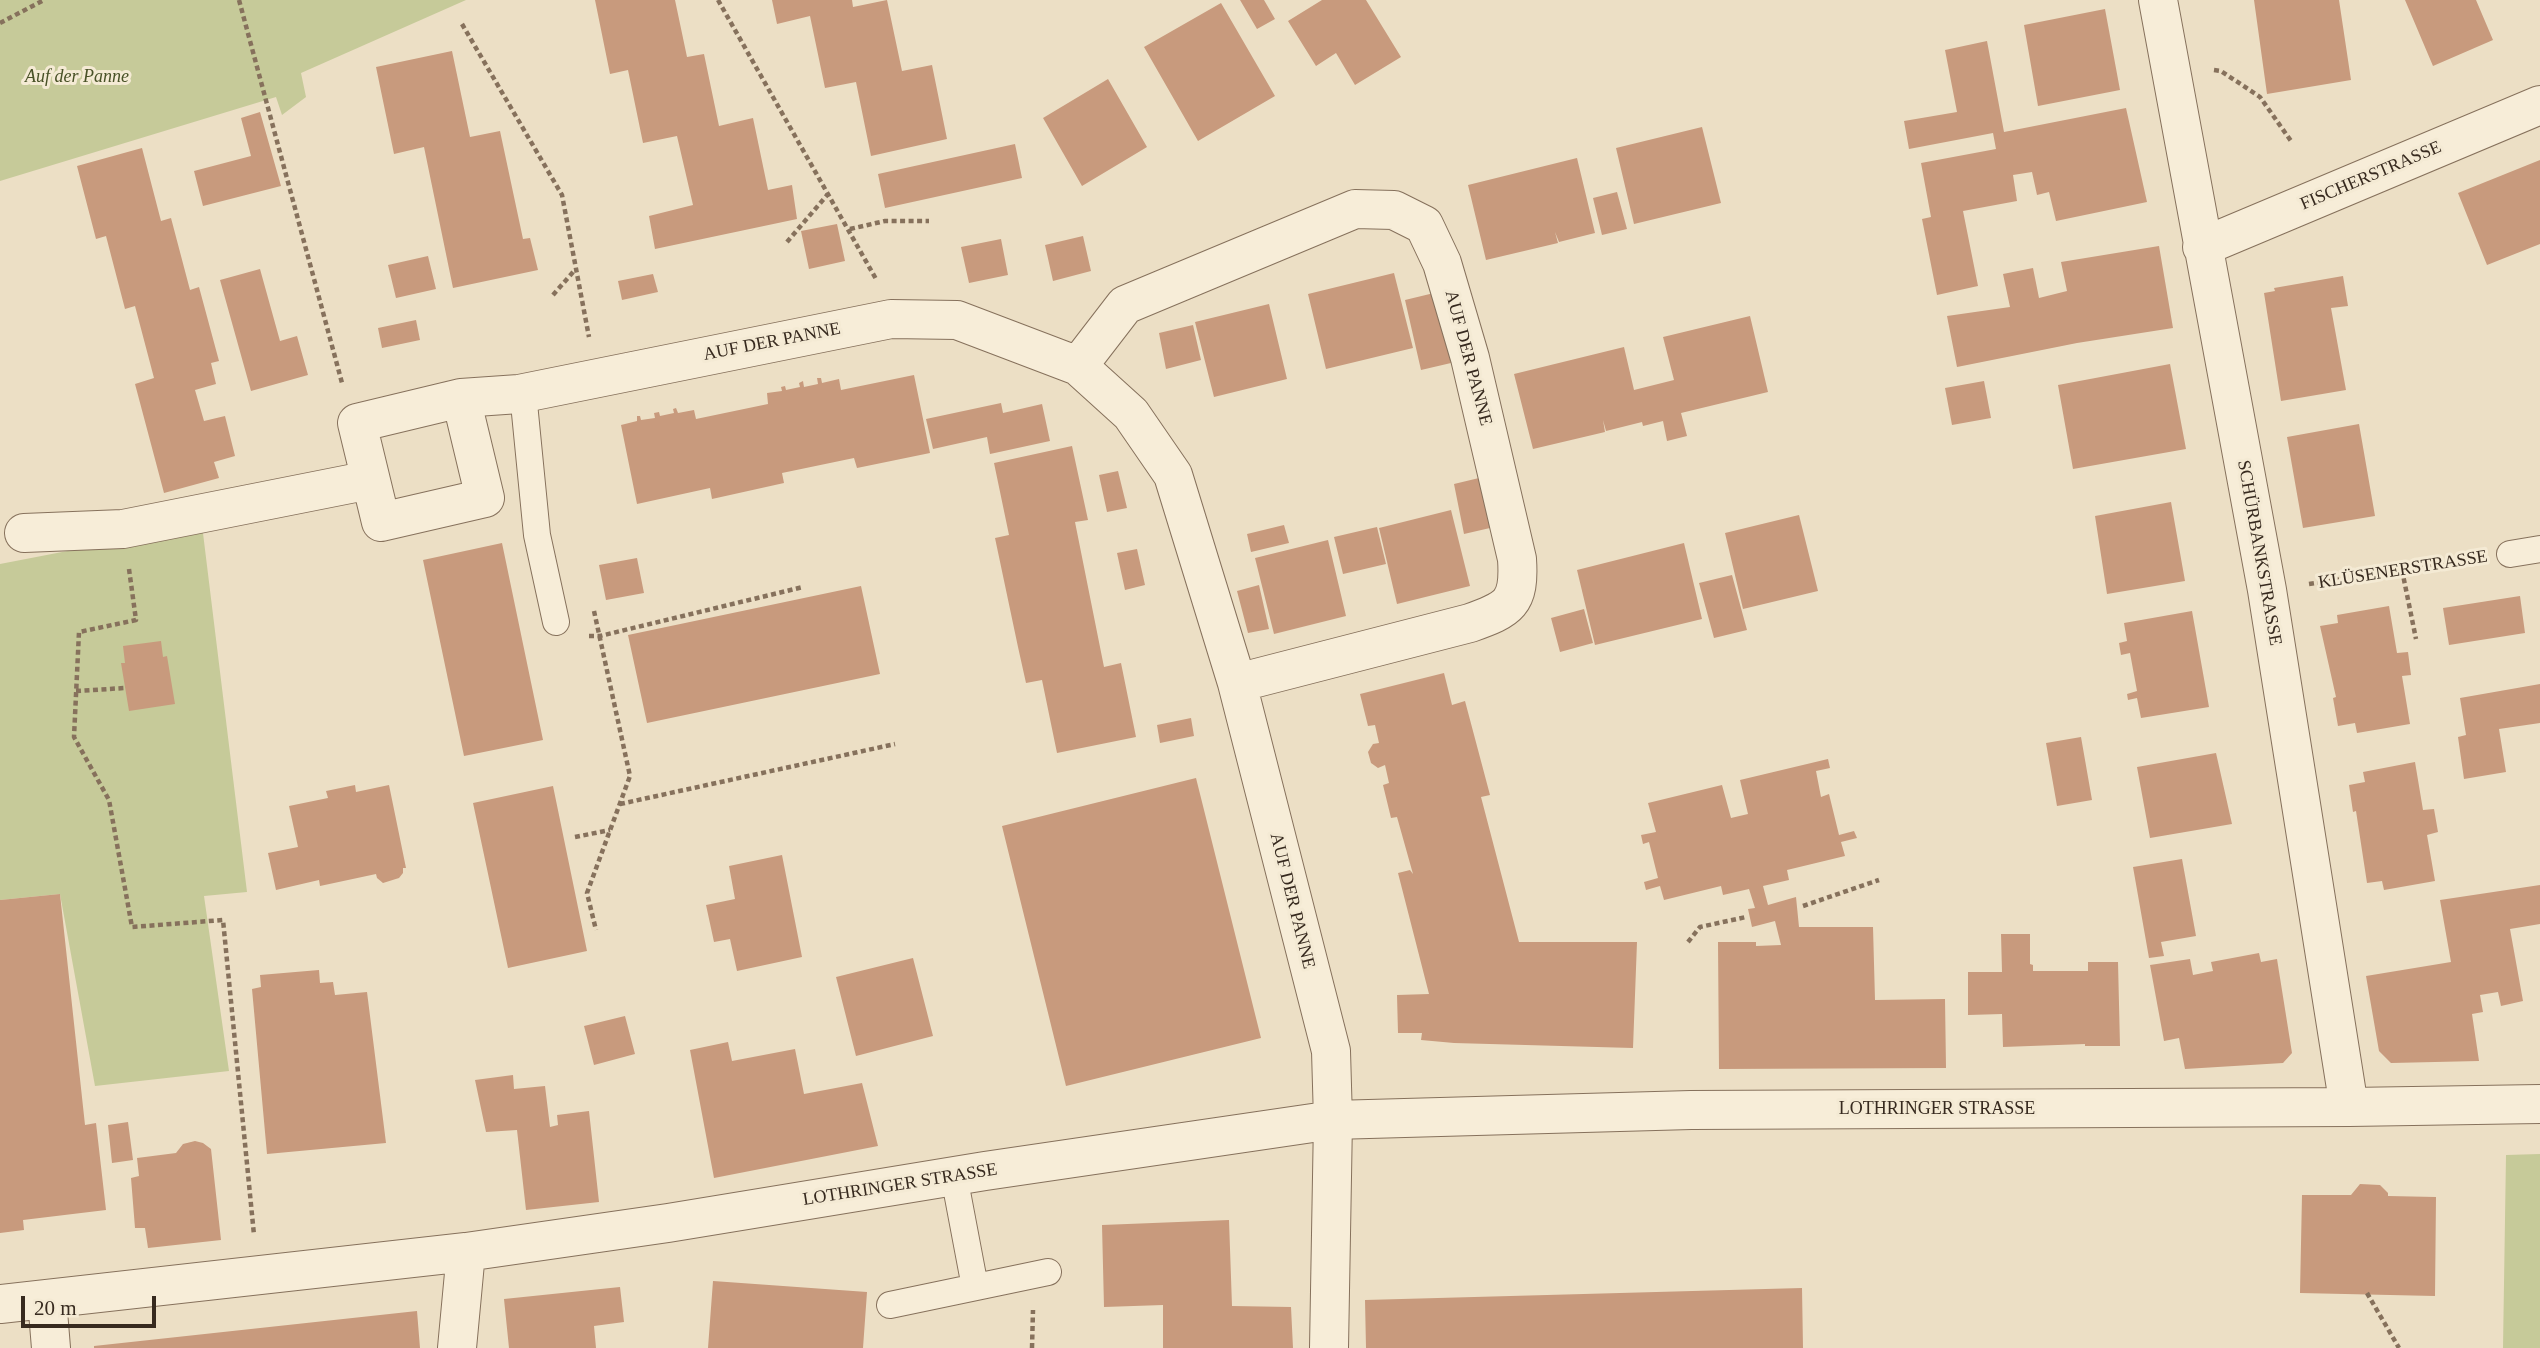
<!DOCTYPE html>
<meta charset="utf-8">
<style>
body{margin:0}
#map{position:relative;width:2540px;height:1348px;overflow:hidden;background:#ecdfc5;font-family:Georgia,serif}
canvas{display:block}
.scale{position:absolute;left:21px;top:1296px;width:135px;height:32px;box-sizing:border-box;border:4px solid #372a1f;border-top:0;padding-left:9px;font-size:21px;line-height:24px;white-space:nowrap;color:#372a1f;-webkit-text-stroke:5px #f4ead4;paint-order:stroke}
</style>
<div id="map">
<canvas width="2540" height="1348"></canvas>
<div class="scale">20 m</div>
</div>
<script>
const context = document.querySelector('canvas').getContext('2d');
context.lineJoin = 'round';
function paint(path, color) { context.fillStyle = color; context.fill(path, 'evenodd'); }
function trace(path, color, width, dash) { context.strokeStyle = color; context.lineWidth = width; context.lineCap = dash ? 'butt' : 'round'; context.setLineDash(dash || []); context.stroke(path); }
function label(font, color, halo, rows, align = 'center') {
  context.font = font + ' Georgia,serif'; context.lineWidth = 6; context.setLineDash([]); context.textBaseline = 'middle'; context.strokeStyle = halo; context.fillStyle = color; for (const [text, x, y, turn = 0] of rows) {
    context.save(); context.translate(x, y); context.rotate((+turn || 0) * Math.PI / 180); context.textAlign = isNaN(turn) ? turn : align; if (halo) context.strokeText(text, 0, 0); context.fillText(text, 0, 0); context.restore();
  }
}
paint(new Path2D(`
 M0,0H466L301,73L306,97L282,115L276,97L0,181Z
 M202,525L247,892L204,896L229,1071L95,1086L60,894L0,900V564Z
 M2540,1154V1348H2503L2506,1155Z`), '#c6ca99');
paint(new Path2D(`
 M595,0H675L687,57L704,54L719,126L753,118L768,190L792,185L797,219L655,249L649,216L693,205L677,136L643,143L628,70L610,74Z
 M772,0H852L853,7L887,0L902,71L932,65L947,139L871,156L856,82L825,88L810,16L777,24Z
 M1240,0H1264L1275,19L1257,29Z
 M1322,0H1366L1401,57L1355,85L1336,53L1316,66L1288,21Z
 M2254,0H2339L2351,80L2267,94Z
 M2405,0H2476L2493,40L2433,66Z
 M1221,3L1275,96L1198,141L1144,47Z
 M2105,9L2120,90L2038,106L2024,25Z
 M1987,41L2004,132L2126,108L2147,202L2056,221L2049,192L2037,195L2032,172L2013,175L2017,201L1963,211L1978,286L1937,295L1922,219L1931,217L1921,163L1996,149L1993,133L1909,149L1904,121L1957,112L1945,50Z
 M452,51L470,137L500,131L523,239L530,238L538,270L453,288L424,147L394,154L376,67Z
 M1108,79L1147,147L1082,186L1043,118Z
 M260,112L281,186L203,206L194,171L251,156L241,118Z
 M1702,127L1721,203L1634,224L1616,148Z
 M1015,144L1022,178L885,208L878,174Z
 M142,148L161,221L171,218L190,290L199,287L219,361L211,363L216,384L195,390L204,421L225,416L235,456L214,462L219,478L164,493L135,384L154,378L135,306L125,309L106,236L96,239L77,166Z
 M1577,158L1595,233L1559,242L1555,232L1558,243L1486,260L1468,185Z
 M2540,160V244L2487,265L2458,193Z
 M1617,192L1627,229L1602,235L1593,198Z
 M837,224L845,261L809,269L801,231Z
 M1083,236L1091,271L1053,281L1045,245Z
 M1001,239L1008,275L969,283L961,247Z
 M2159,246L2173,328L2077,343L1957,367L1947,316L2010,307L2003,274L2033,268L2039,298L2067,291L2061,262Z
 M428,256L436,289L396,298L388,265Z
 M260,269L280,341L297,336L308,375L251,391L220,280Z
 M1394,273L1413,348L1326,369L1308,294Z
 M653,274L658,292L622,300L618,281Z
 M2343,276L2348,306L2331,308L2346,390L2281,401L2264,293L2275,291L2274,288Z
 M1434,293L1451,363L1421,370L1405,300Z
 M1269,304L1287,379L1214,397L1195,322Z
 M1750,316L1768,392L1681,413L1687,436L1667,441L1663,421L1643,426L1642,422L1606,431L1603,420L1605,432L1533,449L1514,374L1624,347L1634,390L1674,380L1663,337Z
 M416,320L420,340L382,348L378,328Z
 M1193,325L1201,360L1166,369L1159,333Z
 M2170,364L2186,449L2073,469L2058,385Z
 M914,375L930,453L857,468L854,458L782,473L784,483L712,499L710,488L637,504L621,425L637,421V416H640L641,420L655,418L654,413L659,412L660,416L674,413L673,409L676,408L678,413L694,410L696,419L768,404L767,393L782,391L781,387L785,386L786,390L800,387L799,383L803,381L804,387L818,384L817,378H821L822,383L839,379L841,390Z
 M1984,381L1991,418L1952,425L1945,388Z
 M1001,403L1003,413L1042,404L1050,441L990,454L987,437L933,449L926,419Z
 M2359,424L2375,516L2303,528L2287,437Z
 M1072,446L1088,520L1075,522L1104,667L1121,663L1136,737L1057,753L1042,680L1026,683L1018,647L995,538L1009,535L994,463Z
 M1118,471L1127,508L1107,512L1099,475Z
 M1479,478L1490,528L1464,534L1454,484Z
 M2171,502L2185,581L2107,594L2095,516Z
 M1451,510L1470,586L1397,604L1379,528Z
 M1799,515L1818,591L1743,609L1725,533Z
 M1284,525L1289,543L1251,552L1247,534Z
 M1377,527L1386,564L1343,574L1334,537Z
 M1328,540L1346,616L1274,634L1255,558Z
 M502,543L543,740L464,756L423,560Z
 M1684,543L1702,619L1595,645L1577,570Z
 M1137,549L1145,585L1125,590L1117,553Z
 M637,558L644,593L606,600L599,565Z
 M1732,575L1747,630L1714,638L1699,583Z
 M1259,585L1269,629L1248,633L1237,591Z
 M861,586L880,674L647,723L628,635Z
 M2520,596L2525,633L2449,645L2443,608Z
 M2389,606L2397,653L2408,652L2411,675L2402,676L2410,724L2357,733L2355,723L2338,726L2333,698L2336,697L2320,626L2338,623L2337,615Z
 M1584,609L1593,643L1560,652L1551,618Z
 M2192,611L2209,707L2141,718L2137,698L2128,700L2127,694L2137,691L2130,653L2121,655L2119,643L2127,641L2124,623Z
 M161,641L163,657L167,656L175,704L129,711L121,663H125L123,646Z
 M1444,673L1452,705L1465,701L1490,795L1481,797L1519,942H1637L1633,1048L1454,1043L1421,1040L1422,1033H1398L1397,995L1429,994L1398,873L1410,870L1413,874L1397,817L1391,818L1383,785L1389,783L1385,765L1378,768L1371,763L1368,752L1373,744L1379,743L1375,725L1368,726L1360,694Z
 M2540,684V723L2499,729L2506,772L2464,779L2458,737L2466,735L2460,698Z
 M1191,718L1194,736L1160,743L1157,725Z
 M2081,737L2092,800L2057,806L2046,743Z
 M2216,753L2232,824L2150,838L2137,767Z
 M1828,759L1830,768L1816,771L1821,797L1829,794L1839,835L1854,831L1857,838L1841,842L1845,856L1787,870L1789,880L1763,886L1768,905L1796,897L1799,927H1873L1875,1000L1945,999L1946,1068L1719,1069L1718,942H1756V946L1781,945L1775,921L1752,927L1748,909L1755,908L1749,889L1723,895L1721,886L1664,900L1660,886L1646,890L1644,882L1658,878L1649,842L1643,844L1641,835L1656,832L1648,803L1722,785L1731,818L1748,814L1740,780Z
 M2415,762L2423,810L2434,809L2438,832L2427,835L2435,881L2384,890L2382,881L2367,883L2356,811L2353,812L2349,785L2365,782L2363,772Z
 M1196,778L1261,1038L1066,1086L1002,826Z
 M355,785L356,792L389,785L406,868H403V873L399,878L383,883L377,878L376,874L320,886L319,880L276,890L268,853L298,847L289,806L328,798L326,791Z
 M553,786L587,951L508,968L473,803Z
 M782,855L802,957L737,971L730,939L714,942L706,905L735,899L729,866Z
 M2182,859L2196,936L2161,942L2164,956L2149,958L2133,867Z
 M2540,885V924L2510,929L2523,1001L2501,1006L2498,992L2480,995L2483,1012L2472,1014L2479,1061L2391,1063L2379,1051L2366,976L2451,962L2440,900Z
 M60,894L85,1125L96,1123L106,1210L23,1220L24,1230L0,1233V900Z
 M2001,934H2030V964L2033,965V971H2088V962H2118L2120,1046H2085V1044L2003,1047L2002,1014L1968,1015V972H2002Z
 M2259,953L2261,962L2277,959L2292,1053L2283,1063L2185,1069L2179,1038L2164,1041L2150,965L2190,959L2193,975L2213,971L2211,962Z
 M913,958L933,1036L856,1056L836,977Z
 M319,970L320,983L333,982L335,995L367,992L386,1143L267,1154L252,989L261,987L260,975Z
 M625,1016L635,1054L594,1065L584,1026Z
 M728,1042L732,1061L795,1049L804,1094L862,1083L878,1146L714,1178L690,1050Z
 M513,1075L514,1089L545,1086L550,1127L558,1125L557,1115L589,1111L599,1202L526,1210L517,1130L486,1132L475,1080Z
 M128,1122L133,1160L112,1163L108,1125Z
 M195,1141L203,1143L211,1149L221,1240L148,1248L145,1228H135L131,1178L139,1176L137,1158L176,1153L183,1144Z
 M2360,1184L2380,1185L2388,1193V1196L2436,1197L2435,1296L2300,1293L2302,1195H2351Z
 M1229,1220L1232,1306L1291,1307L1293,1348H1163V1305L1104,1307L1102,1225Z
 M713,1281L867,1292L863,1348H708Z
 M620,1287L624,1322L594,1326L596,1348H509L504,1299Z
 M1802,1288L1803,1348H1366L1365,1300Z
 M417,1311L420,1348H94V1346Z`), '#c89a7d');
const lane = new Path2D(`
 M523,393L537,535L556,622
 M2510,554L2540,549
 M954,1176L975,1287
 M890,1305L1048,1272`);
const street = new Path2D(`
 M2158,0L2267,590L2349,1107
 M2202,247L2540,105
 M1078,366L1125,305L1355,209L1394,210L1424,225L1442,263L1470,358L1517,559C1520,604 1509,609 1470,623L1237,683
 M461,398L485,498L381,522L357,423L461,398L519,394L891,319L957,320L1078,366L1131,414L1173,475L1237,683L1331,1051L1333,1120L1329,1348
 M24,533L123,529L370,480
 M47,1299L51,1348
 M0,1304L466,1252L668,1223L985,1171L1333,1120L1691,1110L2349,1107L2540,1104
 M457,1348L466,1252`);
trace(lane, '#86715c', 28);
trace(street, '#86715c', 40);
trace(new Path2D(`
 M239,0L342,383
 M718,0L876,279
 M0,23L44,0
 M462,24L562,195L589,337
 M2214,70L2221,71L2260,97L2291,141
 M850,229L885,221H929
 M787,242L828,194
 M553,295L574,271
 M129,569L136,620L79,632L74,737L109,800L132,927L223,920L254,1235
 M2402,570L2416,639
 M2309,584L2477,559
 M594,611L630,776L587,893L596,930
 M589,636H600L803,587
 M76,691L125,688
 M620,804L895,744
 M575,837L610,830
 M1803,906L1879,880
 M1688,942L1700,927L1746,917
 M2367,1293L2399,1348
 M1032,1348L1033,1310`), '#86715c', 4.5, [5, 3.5]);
trace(lane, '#f7edd8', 26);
trace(street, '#f7edd8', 38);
label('italic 18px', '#495227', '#f4ead4', [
 ["Auf der Panne",77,77]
]);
label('18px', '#372a1f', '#f4ead4', [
 ["FISCHERSTRASSE",2371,176,-23],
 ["AUF DER PANNE",772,342,-11],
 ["AUF DER PANNE",1468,358,75],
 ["SCHÜRBANKSTRASSE",2259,553,80],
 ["KLÜSENERSTRASSE",2403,570,-9],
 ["AUF DER PANNE",1292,901,76],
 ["LOTHRINGER STRASSE",1937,1109],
 ["LOTHRINGER STRASSE",900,1185,-9]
]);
</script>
